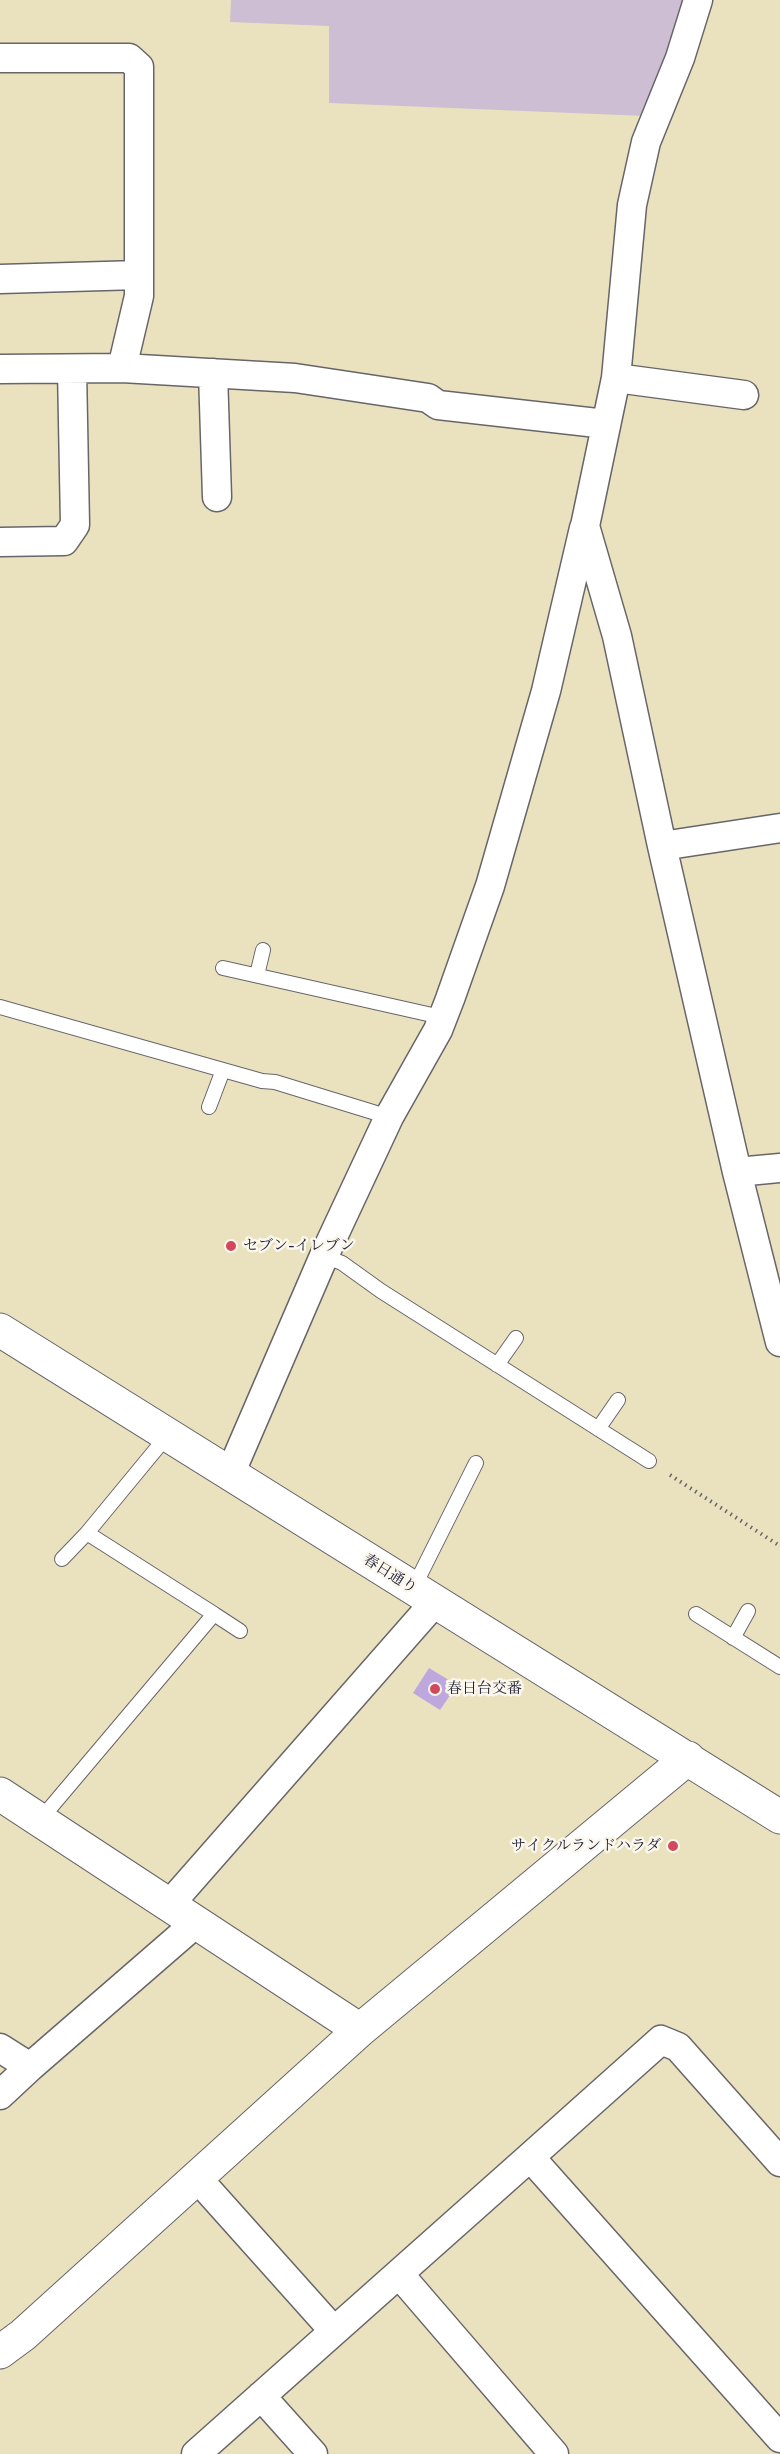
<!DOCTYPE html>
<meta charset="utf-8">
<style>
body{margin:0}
canvas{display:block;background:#eae2bf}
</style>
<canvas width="780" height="2454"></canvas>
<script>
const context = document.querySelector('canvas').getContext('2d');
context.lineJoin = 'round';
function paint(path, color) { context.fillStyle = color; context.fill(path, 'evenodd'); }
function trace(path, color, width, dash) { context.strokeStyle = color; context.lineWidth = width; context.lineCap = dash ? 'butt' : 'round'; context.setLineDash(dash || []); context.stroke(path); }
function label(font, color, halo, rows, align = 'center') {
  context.font = font + ' "Libre Caslon Text","Noto Serif JP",serif'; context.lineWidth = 5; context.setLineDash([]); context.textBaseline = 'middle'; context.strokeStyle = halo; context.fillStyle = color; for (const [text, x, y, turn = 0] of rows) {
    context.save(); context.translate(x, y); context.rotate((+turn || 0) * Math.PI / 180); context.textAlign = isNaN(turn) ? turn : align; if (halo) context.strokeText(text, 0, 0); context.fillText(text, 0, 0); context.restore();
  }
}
paint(new Path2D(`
 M231,0H689L645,116L329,103V26L230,22Z`), '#cdbed3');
paint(new Path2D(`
 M429,1668L457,1685L440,1710L413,1693Z`), '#bea7dd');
const lane = new Path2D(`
 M223,968L441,1017
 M257,975L263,950
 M0,1007L262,1081L275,1082L389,1117
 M209,1107L223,1070
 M324,1256L342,1263L381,1291L649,1461
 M497,1365L516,1338
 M598,1429L618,1400
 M62,1559L87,1533
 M413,1589L476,1463
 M214,1614L240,1631
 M696,1614L780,1667
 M733,1638L748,1611
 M40,1820L214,1614L87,1533L167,1436`);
const street = new Path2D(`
 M698,0L680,58L646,142L632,205L616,378L585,526L617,636L662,846L737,1172L780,1342
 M0,58H129L139,67V296L122,368
 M0,279L139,275
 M0,369L122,368L295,378L428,398L438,405L606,424
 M213,373L217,497
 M616,378L744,395
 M0,542L64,541L75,525L72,369
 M662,846L780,828
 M737,1172L780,1168
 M230,1474L324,1256L389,1117L438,1030L450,999L490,886L546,691L584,528
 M169,1905L435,1602
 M0,2048L30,2067L196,1923
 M0,2095L30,2067
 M530,2157L661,2040L678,2047L780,2162
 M198,2179L334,2331
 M399,2274L554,2454
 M261,2396L313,2454
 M196,2454L530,2157L780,2438`);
const secondary = new Path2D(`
 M0,1330L780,1817
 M0,1794L360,2030
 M0,2352L23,2335L360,2030L688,1758`);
trace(lane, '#686569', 16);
trace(street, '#686569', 31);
trace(secondary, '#686569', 35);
trace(new Path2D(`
 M670,1475L780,1546`), '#686569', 4, [1.5, 4.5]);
trace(lane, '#fff', 14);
trace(street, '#fff', 28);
trace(secondary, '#fff', 33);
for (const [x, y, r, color] of [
 [231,1246,6,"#d1495b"],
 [435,1689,6,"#d1495b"],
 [673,1846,6,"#d1495b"]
]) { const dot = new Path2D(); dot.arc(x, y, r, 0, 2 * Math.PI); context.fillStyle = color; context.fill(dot); trace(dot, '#fbf7ec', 2); }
label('15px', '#22223b', '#fbf7ec', [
 ["セブン-イレブン",243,1246],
 ["春日台交番",447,1689],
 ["サイクルランドハラダ",661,1846,"right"]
], 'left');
label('15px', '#22223b', '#fbf7ec', [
 ["春日通り",390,1574,32]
]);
</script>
